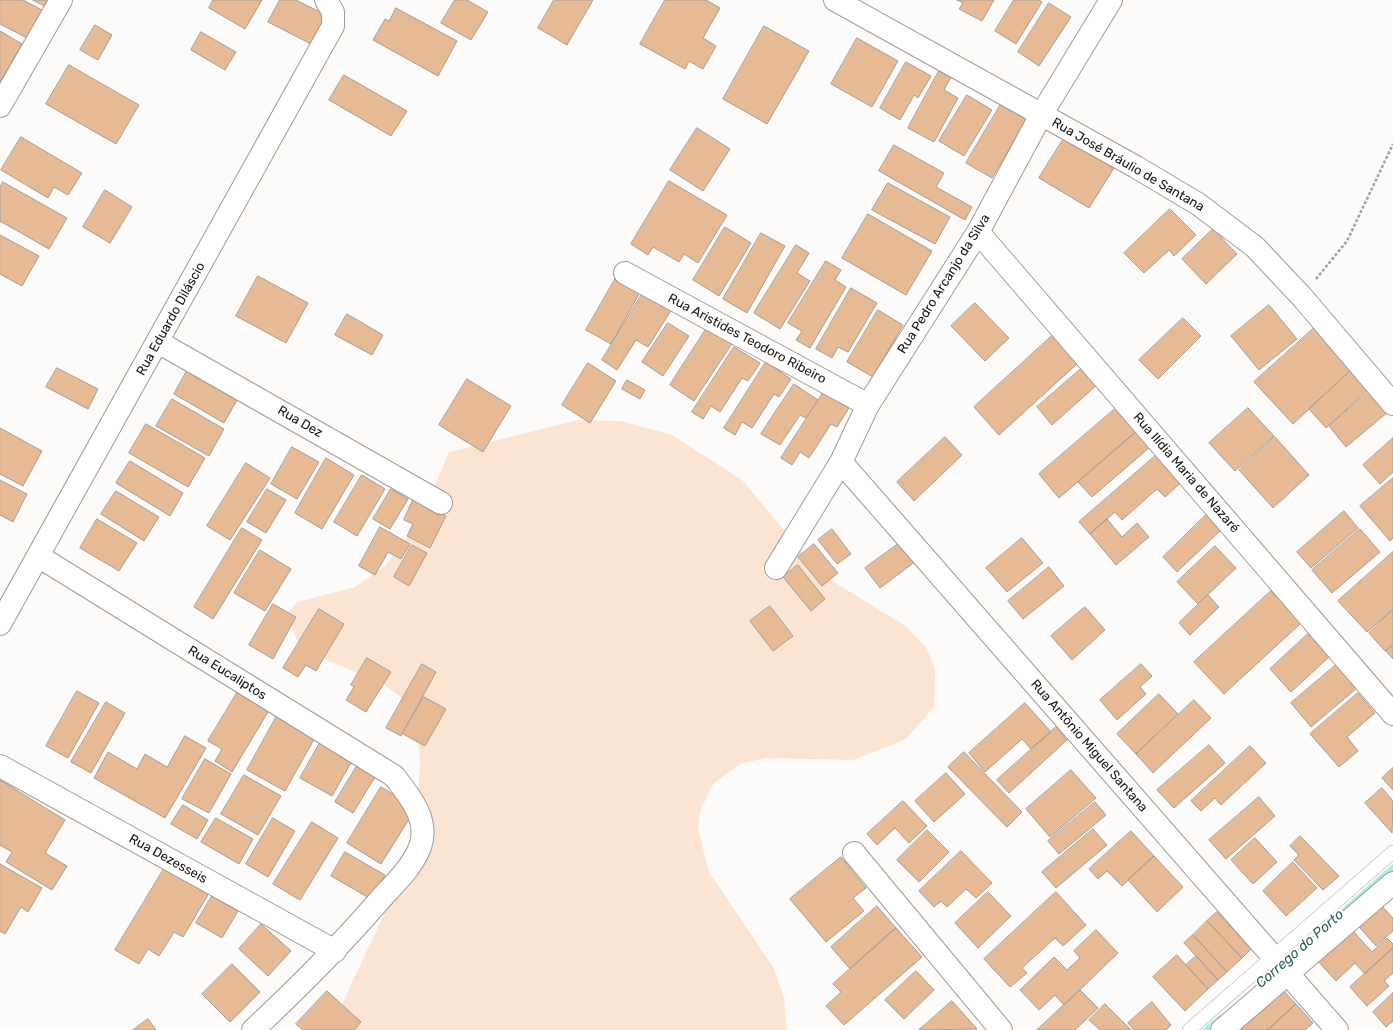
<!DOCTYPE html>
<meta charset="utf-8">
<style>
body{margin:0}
canvas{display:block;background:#fdfbf9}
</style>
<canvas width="1393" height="1030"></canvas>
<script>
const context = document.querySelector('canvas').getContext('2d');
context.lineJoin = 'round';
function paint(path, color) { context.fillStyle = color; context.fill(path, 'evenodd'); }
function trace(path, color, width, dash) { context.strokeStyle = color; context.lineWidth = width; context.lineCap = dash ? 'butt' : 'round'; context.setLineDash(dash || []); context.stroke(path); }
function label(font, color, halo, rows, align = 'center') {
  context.font = font + ' Rubik,sans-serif'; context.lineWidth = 4; context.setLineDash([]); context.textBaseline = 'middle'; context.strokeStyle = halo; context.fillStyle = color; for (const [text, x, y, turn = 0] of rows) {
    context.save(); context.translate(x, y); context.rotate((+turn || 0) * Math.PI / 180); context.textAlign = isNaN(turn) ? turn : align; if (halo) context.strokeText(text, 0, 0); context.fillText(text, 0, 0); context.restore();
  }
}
paint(new Path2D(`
 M578,420L621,421L672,435L742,480L822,575L906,626L927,649L935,668L934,707L906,739L853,760L765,758L740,764L714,783L701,809L698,828L709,872L773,967L784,997L787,1030H330L398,884L415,825L420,766L418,725L406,701L383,684L310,653L297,640L287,614L297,602L355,587L385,566L418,523L449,452Z`), '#fbe5d2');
trace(new Path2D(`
 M1341,914L1393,868
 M1207,1030L1220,1019`), '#aaf0e9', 7);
const building = new Path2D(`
 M0,0H23L42,10L27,38L0,24Z
 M33,0H48L45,6Z
 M213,0H262L245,29L209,8Z
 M280,0H296L328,16L313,45L268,22Z
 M455,0H467L488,12L471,40L441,23Z
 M554,0H593L567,45L538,28Z
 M665,0H706L720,8L703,38L716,46L703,69L689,61L685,69L640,44Z
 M957,0H994L982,21L959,9L963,3Z
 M1014,0H1039L1042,2L1016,44L995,31Z
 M1049,3L1071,17L1039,66L1018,52Z
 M396,8L457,41L438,76L373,40L385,19L389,21Z
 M95,25L112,35L98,60L80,50Z
 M764,26L809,51L767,124L723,99Z
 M0,31L22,44L0,82Z
 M201,32L236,52L225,70L191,50Z
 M857,38L898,61L872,107L831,84Z
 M906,62L931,76L918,98L914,95L900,120L880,108Z
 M69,65L139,105L116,144L46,104Z
 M939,71L951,77L944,90L958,98L934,142L908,128Z
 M344,75L407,111L391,136L329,100Z
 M967,95L992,110L964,156L939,141Z
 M1001,104L1027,119L992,178L966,163Z
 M697,128L730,149L703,191L670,170Z
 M21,137L82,173L68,195L54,187L48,198L1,170Z
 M1064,138L1114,168L1089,208L1039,178Z
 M894,145L944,173L936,187L972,207L965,220L879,171Z
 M669,181L727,215L698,263L684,254L679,262L653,247L648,255L631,244Z
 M3,182L67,218L49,249L0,221V187Z
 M888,183L950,217L935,244L872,210Z
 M105,190L132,207L110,243L83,227Z
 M1170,209L1196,235L1174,256L1169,250L1144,273L1124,253Z
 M868,214L932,251L906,295L842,258Z
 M725,227L751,243L719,296L693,280Z
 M1213,229L1237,254L1206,284L1182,259Z
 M761,233L785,246L747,313L723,299Z
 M0,235L39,256L22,286L0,274Z
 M796,245L809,253L797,273L810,281L780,329L754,313Z
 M826,261L841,270L835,280L846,287L810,348L796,340L802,331L788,323Z
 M258,276L308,303L286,343L236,316Z
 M617,276L642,289L611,344L586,330Z
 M851,288L877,303L848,352L838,347L832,358L816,349Z
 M644,291L672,309L648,347L636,340L617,370L602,360Z
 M975,303L1009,338L985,361L951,326Z
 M1269,305L1297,339L1259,370L1231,336Z
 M878,310L903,325L873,377L847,362Z
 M347,314L383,335L372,355L335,335Z
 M1183,318L1201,336L1158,379L1139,360Z
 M668,323L689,336L663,376L642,362Z
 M708,326L733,342L694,401L670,385Z
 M1314,328L1352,369L1293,424L1254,382Z
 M1053,335L1078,363L999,435L974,407Z
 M734,347L760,363L748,381L742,378L720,412L711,406L703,419L692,412Z
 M766,362L791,379L779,397L774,394L752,428L742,422L735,435L724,428Z
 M588,363L616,381L590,423L562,405Z
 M1083,367L1098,384L1052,425L1037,407Z
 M57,368L98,389L88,409L46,387Z
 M187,371L237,400L224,423L174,394Z
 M1351,371L1368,390L1326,428L1309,409Z
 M467,379L511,406L483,452L439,425Z
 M627,380L645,390L640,399L622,389Z
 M794,384L818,400L806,418L800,415L780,445L761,434Z
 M1370,391L1388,412L1346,447L1329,426Z
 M823,393L849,408L837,427L831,424L809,458L800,452L792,465L781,458Z
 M172,399L224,429L209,456L156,426Z
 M1116,408L1137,431L1059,498L1039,474Z
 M1248,408L1274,436L1235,471L1209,443Z
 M146,424L205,458L188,487L129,453Z
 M0,428L42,451L23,486L0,474Z
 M1137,431L1150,447L1092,497L1078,482Z
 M945,437L962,455L914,501L897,482Z
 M1275,437L1309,475L1273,508L1239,470Z
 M1393,438V472L1380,484L1363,465Z
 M292,447L319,462L297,499L271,484Z
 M1161,451L1185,479L1165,497L1157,489L1122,520L1115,512L1090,534L1079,522Z
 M326,458L354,475L322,529L295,513Z
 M130,461L183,493L170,516L116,483Z
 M246,463L270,478L230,540L207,526Z
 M362,475L385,489L357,536L334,522Z
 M1393,478V538L1390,541L1360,506Z
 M0,480L27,494L13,522L0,515Z
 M267,489L286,500L266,533L247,522Z
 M391,489L408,499L390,529L373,519Z
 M116,491L159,517L144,541L101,514Z
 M413,500L446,516L430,548L407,536L413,524L404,520Z
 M1344,511L1358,528L1311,568L1297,552Z
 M1209,512L1224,527L1177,572L1163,557Z
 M97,519L137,543L119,571L80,548Z
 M1107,519L1122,537L1137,523L1149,537L1116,565L1090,534Z
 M380,527L410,544L401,559L388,552L375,575L359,566Z
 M242,528L262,540L213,619L194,607Z
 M832,529L851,554L837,564L818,540Z
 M1360,529L1380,552L1332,593L1312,570Z
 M1022,538L1043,563L1007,592L986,568Z
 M901,542L916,561L880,588L865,568Z
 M814,544L838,573L822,586L798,557Z
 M412,545L427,553L409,586L394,577Z
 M1215,546L1236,568L1198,604L1177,582Z
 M260,550L291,569L265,611L234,593Z
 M1393,552V609L1367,632L1338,601Z
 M798,565L825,599L811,611L783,577Z
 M1049,567L1064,586L1023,619L1008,601Z
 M1271,591L1301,623L1224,694L1194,662Z
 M1208,595L1219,607L1190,635L1179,623Z
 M273,604L296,617L273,659L249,645Z
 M770,606L793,636L773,651L750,621Z
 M1085,607L1105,630L1072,660L1051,636Z
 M319,609L344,624L316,671L306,665L298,677L283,668Z
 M1393,610V644L1385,651L1369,633Z
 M1308,634L1329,657L1291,692L1270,669Z
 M1393,646V659L1386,651Z
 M367,658L391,672L366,712L346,700L354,687L351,685Z
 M422,664L436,672L401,736L386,728Z
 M1141,664L1152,676L1140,687L1146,694L1117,720L1100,700Z
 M1337,664L1357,688L1311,727L1291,703Z
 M240,688L271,707L232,772L215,761L222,749L208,741Z
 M77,691L99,703L68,758L46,746Z
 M1358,693L1375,713L1347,737L1358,751L1339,767L1310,734Z
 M1159,694L1178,714L1136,754L1117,734Z
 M424,697L446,709L425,746L403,734Z
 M1194,700L1211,718L1153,773L1136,754Z
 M106,702L125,713L91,773L71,762Z
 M1025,703L1051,732L1031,749L1022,739L985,772L969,753Z
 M279,712L317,734L285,791L247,770Z
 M1056,727L1067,740L1009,793L997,780Z
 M185,736L206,748L165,818L94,778L108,752L137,769L145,754L167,767Z
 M321,741L353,759L332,796L300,778Z
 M1209,745L1225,763L1174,808L1157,790Z
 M1250,746L1266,763L1221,805L1215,798L1201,811L1191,801Z
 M964,752L1022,812L1007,827L948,767Z
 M205,759L231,774L209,813L182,799Z
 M357,766L375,777L353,813L335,802Z
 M1393,768V790L1382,778Z
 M1071,770L1096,798L1050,837L1026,809Z
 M946,773L965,794L934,822L915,801Z
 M244,775L281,796L258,835L221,814Z
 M0,780L65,820L45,853L67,866L52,890L6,862L12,852L0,845Z
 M381,787L416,808L381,864L347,843Z
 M1382,788L1393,801L1392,833L1365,803Z
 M1259,797L1275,816L1226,859L1209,840Z
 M903,801L927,826L909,843L895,828L877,845L867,834Z
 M1095,802L1106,815L1059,854L1048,841Z
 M183,805L208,820L197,839L171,824Z
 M216,818L253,839L239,864L201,842Z
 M273,818L295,831L268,877L246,864Z
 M312,822L338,838L300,900L273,884Z
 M1093,829L1107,845L1056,888L1042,872Z
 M927,830L949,852L919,882L897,860Z
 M1131,831L1154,856L1122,886L1107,871L1098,879L1089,869Z
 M1300,836L1339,876L1323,890L1294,860L1299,855L1290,846Z
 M1255,838L1277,862L1253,884L1231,860Z
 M961,851L992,883L976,898L966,889L947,907L941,901L934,907L919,891Z
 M345,852L385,875L371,899L331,876Z
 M1154,856L1183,887L1157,912L1128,880Z
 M841,857L866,888L853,898L864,911L826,942L790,899Z
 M1293,862L1317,888L1286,916L1263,891Z
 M0,864L42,888L28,912L21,907L5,934L0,931Z
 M165,867L209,893L183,937L174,932L159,956L148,949L139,964L115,950Z
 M988,892L1011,916L978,948L955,923Z
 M1056,892L1086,925L1063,946L1055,938L1022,968L1027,973L1010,987L984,959Z
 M212,896L238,911L222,938L196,923Z
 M1377,901L1393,918V931L1376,946L1354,921Z
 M877,906L896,928L850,969L831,947Z
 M1217,912L1251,949L1242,958L1207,921Z
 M1207,921L1242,958L1227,972L1193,935Z
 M261,924L291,951L268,976L239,949Z
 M896,928L922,957L844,1025L826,1006L841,992L833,984Z
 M1351,929L1372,952L1387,938L1393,944V948L1365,974L1355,963L1336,981L1317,960Z
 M1096,930L1118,953L1064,1005L1055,995L1039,1010L1020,990L1054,957L1067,970L1080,958L1074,951Z
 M1193,935L1227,972L1218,980L1184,943Z
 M1393,948V973L1384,981L1389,986L1367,1006L1350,987Z
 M1177,955L1208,989L1185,1011L1153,977Z
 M1196,956L1218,980L1208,989L1186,965Z
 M232,964L260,992L230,1022L202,994Z
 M916,971L934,990L904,1019L885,1000Z
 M1278,985L1296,1004L1268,1030H1230Z
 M1080,990L1098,1008L1075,1030H1037Z
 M327,991L361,1022L354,1030H303L296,1024Z
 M1393,993V1021L1386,1027L1373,1012Z
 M952,1001L977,1029L919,1030Z
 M1152,1002L1171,1025L1166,1030H1134L1128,1023Z
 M1105,1004L1131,1030H1100L1089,1020Z
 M1296,1004L1313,1023L1305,1030H1268Z
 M148,1019L156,1030H133Z`);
paint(building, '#e5ba95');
trace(building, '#a79d94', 1);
const lane = new Path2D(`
 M1189,1030L1393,852`);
const street = new Path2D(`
 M835,0L1136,167L1198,204L1255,247L1302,297L1393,404
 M0,106L61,0
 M978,232L1393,714
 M625,273L868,405
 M158,342L441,503
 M841,462L1337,1030
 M38,556L394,776C409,795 430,820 420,847C412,868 393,885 378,902C339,947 297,989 253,1030
 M776,568L841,462L868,405L978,232L1041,115L1111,0
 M0,624L333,26V12L326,0
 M0,766L335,951
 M854,853L1001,1030
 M1222,1030L1393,883`);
trace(lane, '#a59a91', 14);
trace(street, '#a59a91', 24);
trace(new Path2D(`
 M1316,279L1347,241L1393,144`), '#a3a19e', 2.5, [3, 2]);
trace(lane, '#fff', 13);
trace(street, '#fff', 22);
label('13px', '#191511', '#fff', [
 ["Rua José Bráulio de Santana",1128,165,30],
 ["Rua Pedro Arcanjo da Silva",944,284,-58],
 ["Rua Eduardo Diláscio",171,319,-61],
 ["Rua Aristides Teodoro Ribeiro",747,339,28],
 ["Rua Dez",300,422,30],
 ["Rua Ilídia Maria de Nazaré",1186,473,49],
 ["Rua Eucaliptos",227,673,32],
 ["Rua Antônio Miguel Santana",1089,746,49],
 ["Rua Dezesseis",168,859,29]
]);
label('italic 14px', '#27605c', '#fff', [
 ["Corrego do Porto",1300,949,-41]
]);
</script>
